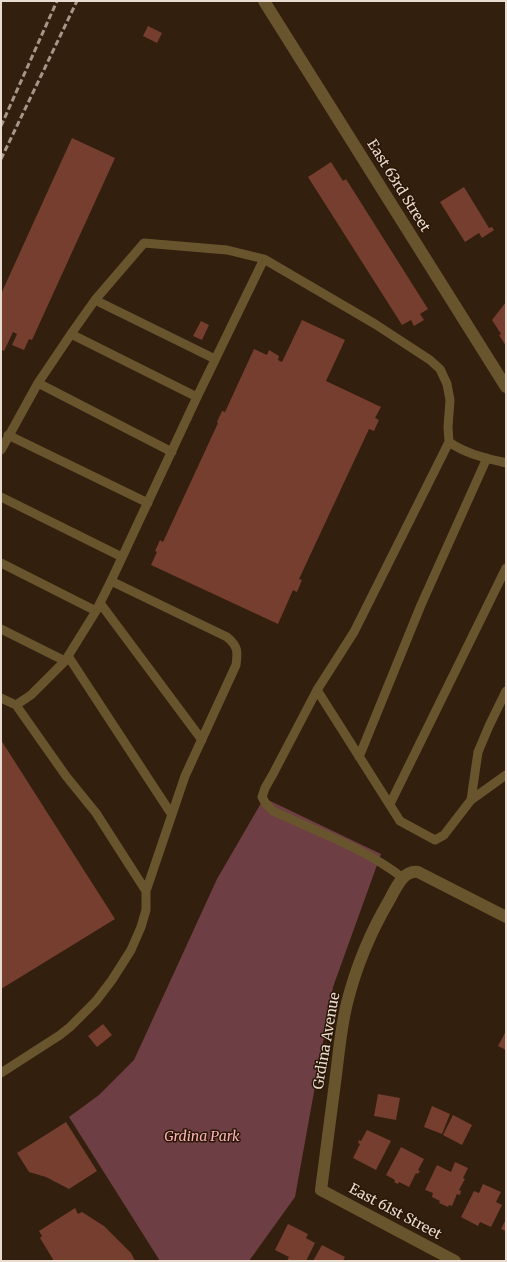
<!DOCTYPE html>
<style>
body{margin:0}
#map{position:relative;width:507px;height:1262px;overflow:hidden;background:#331f0e;font-family:Merriweather,serif}
canvas{display:block}
.frame{position:absolute;inset:0;border:2px solid #e9dcd1;pointer-events:none}
</style>
<div id="map">
<canvas width="507" height="1262"></canvas>
<div class="frame"></div>
</div>
<script>
const context = document.querySelector('canvas').getContext('2d');
context.lineJoin = 'round';
function paint(path, color) { context.fillStyle = color; context.fill(path, 'evenodd'); }
function trace(path, color, width, dash) { context.strokeStyle = color; context.lineWidth = width; context.lineCap = dash ? 'butt' : 'round'; context.setLineDash(dash || []); context.stroke(path); }
function label(font, color, halo, rows, align = 'center') {
  context.font = font + ' Merriweather,serif'; context.lineWidth = 3; context.setLineDash([]); context.textBaseline = 'middle'; context.strokeStyle = halo; context.fillStyle = color; for (const [text, x, y, turn = 0] of rows) {
    context.save(); context.translate(x, y); context.rotate((+turn || 0) * Math.PI / 180); context.textAlign = isNaN(turn) ? turn : align; if (halo) context.strokeText(text, 0, 0); context.fillText(text, 0, 0); context.restore();
  }
}
paint(new Path2D(`
 M264,798L381,854L333,987L295,1197L249,1261H160L69,1117L99,1095L134,1060L217,879Z`), '#6d3e43');
paint(new Path2D(`
 M148,26L162,33L157,43L143,36Z
 M72,138L115,158L32,340L29,339L24,350L12,345L17,334L13,332L4,351L1,350V294Z
 M331,162L343,181L346,179L428,309L420,314L424,320L414,326L411,320L402,325L308,177Z
 M464,187L489,228L492,227L494,230L482,238L479,233L465,242L440,202Z
 M506,302V346L499,335L501,334L492,320Z
 M302,320L345,340L326,381L381,407L375,418L379,420L374,431L369,429L299,579L302,580L297,592L293,590L278,624L151,565L157,552L155,551L160,540L163,542L218,423L217,422L222,411L225,412L254,349L267,355L269,350L279,356L278,360L282,362Z
 M201,321L209,325L202,340L193,336Z
 M1,740L115,919L1,989Z
 M103,1024L112,1035L97,1047L88,1036Z
 M506,1031V1050L498,1046Z
 M378,1094L400,1098L396,1120L374,1116Z
 M432,1106L450,1114L442,1134L424,1127Z
 M453,1115L472,1125L462,1145L443,1135Z
 M66,1122L97,1171L69,1189L46,1177L29,1172L17,1153Z
 M367,1130L391,1141L376,1170L353,1158L360,1144L358,1143L359,1140L361,1141Z
 M401,1147L424,1159L418,1170L420,1171L418,1174L416,1173L409,1187L399,1182L398,1184L394,1182L395,1180L386,1175Z
 M455,1162L468,1168L463,1178L465,1179L459,1190L461,1191L460,1195L457,1194L452,1206L449,1205L448,1207L439,1203L440,1201L432,1197L433,1193L425,1190L437,1165L451,1172Z
 M483,1184L501,1192L496,1202L502,1205L491,1227L480,1222L478,1226L461,1217L474,1191L479,1193Z
 M75,1208L78,1214L82,1212L104,1226L131,1253L135,1261H54L40,1238L42,1236L39,1231Z
 M506,1219V1231L501,1229Z
 M288,1224L308,1234L306,1238L315,1243L306,1261H287L289,1257L275,1250Z
 M322,1245L345,1257L343,1261H313Z`), '#753e2f');
trace(new Path2D(`
 M95,300L215,359
 M71,334L197,397
 M38,383L172,452
 M8,435L148,503
 M449,442C466,454 486,458 506,463
 M1,450L38,383L71,334L95,300L144,243L227,250L264,259L375,324L430,360L440,369L447,384L450,400L448,427L449,442L354,632L317,690L400,821L435,840L444,835L471,800L506,775
 M1,497L122,557
 M1,563L96,611
 M100,603L202,740
 M1,629L65,661
 M68,656L172,815
 M317,690L273,774L265,788L262,797L266,804L273,811C316,831 366,849 403,878
 M1,698L16,705L66,776L96,813L146,891V910L141,927L131,950L112,980L96,1001L70,1027L60,1035L1,1073
 M16,705L31,695L65,661L96,611L111,581
 M359,757L421,605L487,458
 M471,800L478,752L489,726L506,691
 M390,804L506,568
 M146,891L185,776L236,665C238,652 238,646 227,637L111,581L197,397L264,259`), '#69552d', 9);
trace(new Path2D(`
 M264,1L506,387
 M455,1261L321,1190C326,1152 331,1113 336,1075C339,1051 341,1027 347,1003C356,967 371,931 390,899C396,888 403,870 418,872L506,917`), '#69552d', 12);
trace(new Path2D(`
 M1,126L57,1
 M1,159L77,1`), '#a69689', 3, [6, 3]);
label('14px', '#e9dcd1', '#291605', [
 ["East 63rd Street",398,186,58],
 ["Grdina Avenue",327,1041,-80],
 ["East 61st Street",395,1212,28]
]);
label('italic 14px', '#fcb1b8', '#291605', [
 ["Grdina Park",202,1137]
]);
</script>
